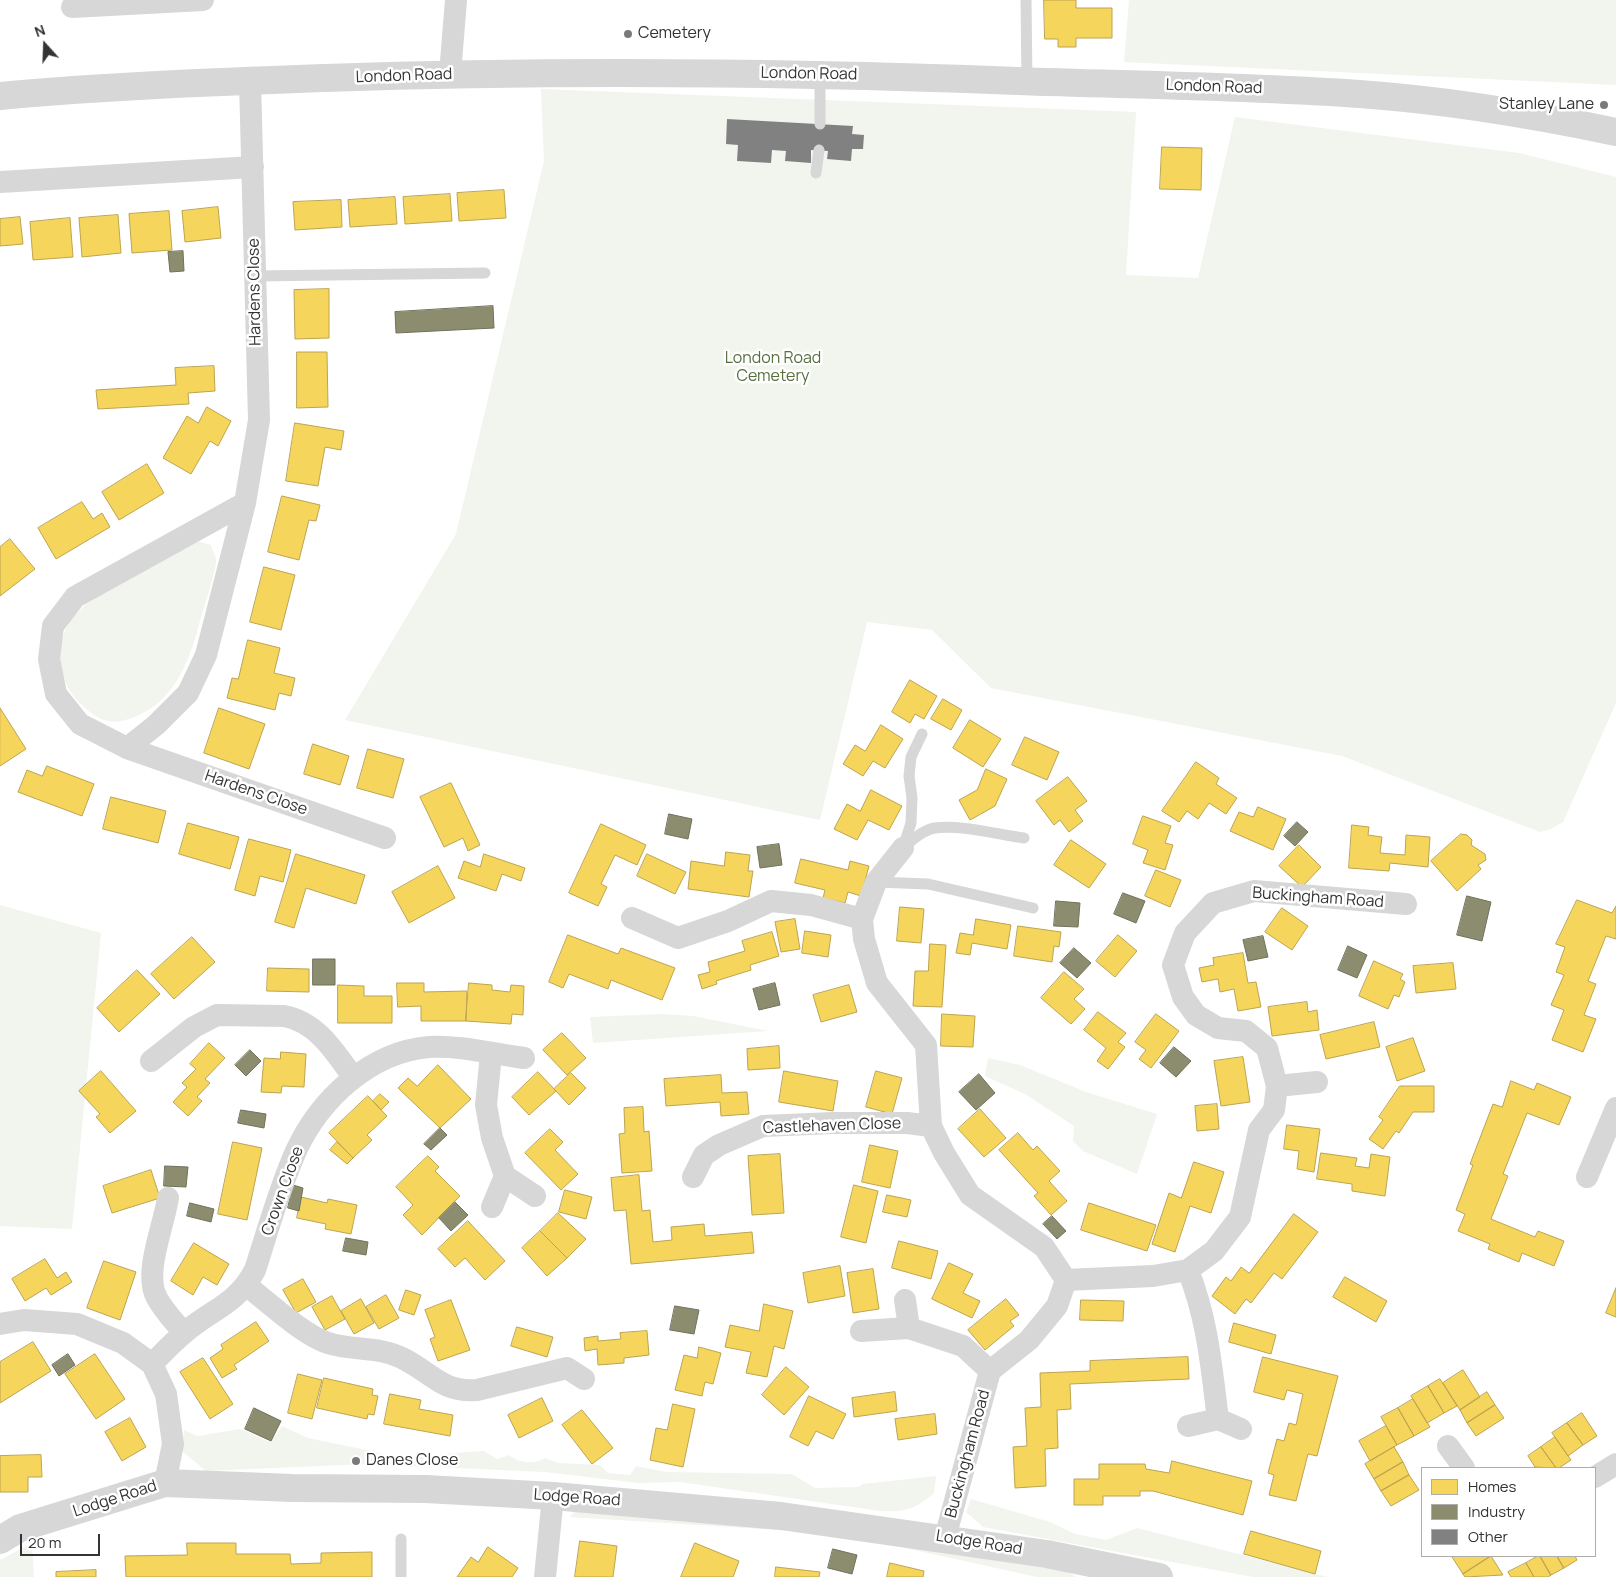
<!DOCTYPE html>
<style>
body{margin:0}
#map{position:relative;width:1616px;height:1577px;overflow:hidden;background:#fff;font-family:Manrope,sans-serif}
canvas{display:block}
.legend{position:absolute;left:1421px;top:1467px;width:175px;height:90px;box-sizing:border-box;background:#fff;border:1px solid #adadad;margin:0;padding:6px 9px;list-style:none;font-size:15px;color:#333}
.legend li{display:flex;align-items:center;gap:10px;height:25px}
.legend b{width:25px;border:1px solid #adadad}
.north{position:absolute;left:20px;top:20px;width:50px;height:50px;-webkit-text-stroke:4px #fff;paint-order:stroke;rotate:340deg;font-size:14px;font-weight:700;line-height:20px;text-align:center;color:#333}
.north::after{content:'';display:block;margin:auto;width:18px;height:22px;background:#333;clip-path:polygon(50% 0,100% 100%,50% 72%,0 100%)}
.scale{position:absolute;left:20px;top:1534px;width:80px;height:22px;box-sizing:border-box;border:2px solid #333;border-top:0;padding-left:6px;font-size:15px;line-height:18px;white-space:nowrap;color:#333;-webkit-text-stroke:4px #fff;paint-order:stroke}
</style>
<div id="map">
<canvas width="1616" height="1577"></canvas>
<ul class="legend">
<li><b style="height:14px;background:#f6d55c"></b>Homes</li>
<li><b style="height:14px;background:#8c8c6e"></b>Industry</li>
<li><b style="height:14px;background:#818181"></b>Other</li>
</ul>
<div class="north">N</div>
<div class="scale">20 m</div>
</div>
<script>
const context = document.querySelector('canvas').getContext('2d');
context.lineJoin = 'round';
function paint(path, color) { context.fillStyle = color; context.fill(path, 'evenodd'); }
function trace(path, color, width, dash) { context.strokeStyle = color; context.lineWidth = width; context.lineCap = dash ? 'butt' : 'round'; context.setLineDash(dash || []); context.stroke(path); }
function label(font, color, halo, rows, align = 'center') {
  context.font = font + ' Manrope,sans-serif'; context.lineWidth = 5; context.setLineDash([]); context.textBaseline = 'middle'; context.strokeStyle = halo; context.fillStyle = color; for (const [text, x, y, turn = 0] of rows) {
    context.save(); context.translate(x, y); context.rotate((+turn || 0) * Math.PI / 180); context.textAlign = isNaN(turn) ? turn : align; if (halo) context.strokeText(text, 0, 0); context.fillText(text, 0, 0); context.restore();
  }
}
paint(new Path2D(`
 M1129,0H1616V85L1124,62Z
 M541,89L1136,112L1126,275L1198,278L1235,117L1519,153L1616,177V703L1563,822L1551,829L1540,832L1342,756L991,688L932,630L867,622L820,820L345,720L456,534L544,161Z
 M197,541L211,545C212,550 215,555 216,559C217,570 202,612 199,625C189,662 173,703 134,717C126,720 118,723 108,721C100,720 89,712 83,706C54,680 51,637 80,610C93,596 111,588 127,579C151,567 174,554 197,541Z
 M0,905L101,933L72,1229L0,1226Z
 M662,1014L693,1016L768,1031L593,1043L590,1017Z
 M988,1058L1020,1065L1086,1092L1157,1114L1137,1174L1083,1151L1073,1141L1074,1126L1025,1094L985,1076Z
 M282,1426L308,1438L400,1457L484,1451L497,1459L509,1455C519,1463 534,1465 545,1458L558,1463L600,1465L608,1473L630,1475L636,1466L666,1472L792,1474L815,1488L859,1487L863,1484L936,1476L934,1493C914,1510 906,1512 880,1511L680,1482L638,1483L545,1472L366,1464L206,1471L183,1452L184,1430L198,1436L240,1429L270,1442Z
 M971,1499L1050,1522L1075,1534L1106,1540L1137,1528L1328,1577H1253L983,1527L966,1512Z
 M585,1508L810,1532L570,1517L574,1512Z
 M32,1543L34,1577H0V1560Z
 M892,1545L1065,1569L1076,1577H1037Z`), '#f1f5ed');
const homes = new Path2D(`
 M1044,0H1076V8H1112V38H1076V47H1058V39H1045Z
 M1162,147L1202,148L1201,190L1160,189Z
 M504,190L506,218L459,221L457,193Z
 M450,194L452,221L405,224L403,197Z
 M395,197L397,224L350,227L348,200Z
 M341,200L342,227L295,230L293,202Z
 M218,207L221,238L185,242L182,211Z
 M169,211L172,250L132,253L129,214Z
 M118,215L121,253L82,257L79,218Z
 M20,217L23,244L0,246V219Z
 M70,218L73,257L33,260L30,222Z
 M329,289V338L295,339L294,290Z
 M297,352H327L328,407L297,408Z
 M214,366L215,391L188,393L189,404L98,409L96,390L176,385L175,368Z
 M207,407L231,421L218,446L210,441L191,474L163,458L187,416L198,423Z
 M295,423L344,431L341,450L325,447L318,486L286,481Z
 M147,464L164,493L119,520L102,492Z
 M282,496L320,505L316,521L309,520L299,560L268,552Z
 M82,502L93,519L102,513L110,527L56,559L38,528Z
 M10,539L35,569L0,596V547Z
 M264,567L295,575L281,630L250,622Z
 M248,640L280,648L274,673L295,678L291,696L279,693L275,710L227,698L232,678L238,679Z
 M910,680L937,696L924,719L915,714L910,723L892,712Z
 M943,699L962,710L951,730L931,719Z
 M0,708L26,749L0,766Z
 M219,708L265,724L249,769L204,753Z
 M970,720L1001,739L983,767L953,748Z
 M881,725L903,739L885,768L873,761L863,776L843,764L855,745L865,751Z
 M1025,737L1059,752L1047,780L1012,765Z
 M313,744L349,756L340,785L304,774Z
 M368,749L404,759L393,798L357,788Z
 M1196,762L1219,778L1216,784L1237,798L1226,814L1209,803L1198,819L1187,811L1179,822L1162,811Z
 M47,766L94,784L82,816L18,792L27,770L42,776Z
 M986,769L1007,779L995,806L970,820L959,800L977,790Z
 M1068,777L1087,801L1075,810L1083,821L1069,832L1060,820L1054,825L1036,801Z
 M451,783L480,845L468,851L463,838L444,847L420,797Z
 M871,790L902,806L889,830L868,820L857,840L834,829L847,804L860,811Z
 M111,797L166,811L158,843L103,829Z
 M1258,807L1286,819L1273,850L1230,831L1239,812L1253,817Z
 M1143,816L1171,826L1165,843L1173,845L1165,870L1143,863L1148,850L1133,844Z
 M188,823L239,837L230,869L179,854Z
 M601,824L646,845L637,865L615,855L601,884L607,887L598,906L569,893Z
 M1352,825L1369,827L1368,835L1382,837L1380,853L1405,855L1406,835L1430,837L1428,867L1390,863L1389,871L1349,868Z
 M1461,834L1467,835L1472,840L1471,845L1485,854L1486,860L1478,865L1481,869L1457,891L1431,861Z
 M249,839L291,850L283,882L260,876L255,896L235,890Z
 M1071,840L1106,864L1089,888L1054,865Z
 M1299,845L1321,867L1302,887L1279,866Z
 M726,852L750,855L748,871H753L749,897L688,889L691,861L724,866Z
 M296,854L365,875L356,904L306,888L294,928L275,922Z
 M484,854L525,868L521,881L502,874L496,891L458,878L464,861L480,867Z
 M647,854L686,872L675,894L637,876Z
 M801,859L848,870L850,861L869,866L861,896L848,892L845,903L823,898L825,890L795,883Z
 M438,866L455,898L409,923L392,892Z
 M1156,870L1181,880L1170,907L1145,896Z
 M1577,900L1612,913L1616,906V939L1606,936L1588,981L1596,984L1584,1015L1596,1019L1583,1052L1552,1040L1564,1010L1551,1005L1564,975L1556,972L1565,947L1556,944Z
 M900,907L924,909L921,943L897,941Z
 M1282,908L1308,926L1292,950L1265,932Z
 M795,919L800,949L781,952L775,922Z
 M976,919L1011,925L1007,949L972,943L970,955L956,953L960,933L973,935Z
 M1018,926L1061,932L1059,947L1054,946L1052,962L1014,956Z
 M805,931L831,935L828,957L802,953Z
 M772,932L779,956L750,965L751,970L716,981L717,984L702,989L698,975L710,972L708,962L745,951L742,941Z
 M568,935L618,954L621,948L675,968L662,1000L611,980L608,989L569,974L563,988L549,982Z
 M1118,935L1137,951L1115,977L1096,961Z
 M192,937L215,962L174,999L151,974Z
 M930,944L946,945L942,1007L913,1006L915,971H928Z
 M1243,953L1248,983L1256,982L1261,1007L1238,1011L1234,989L1220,992L1218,979L1202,982L1199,968L1214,965L1213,958Z
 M1374,961L1403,974L1400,979L1405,982L1399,997L1394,995L1388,1009L1359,996Z
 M1453,963L1456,989L1416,993L1413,966Z
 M268,968L309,969V992L267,991Z
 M137,970L160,994L119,1032L97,1008Z
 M1064,972L1084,989L1074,999L1085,1009L1071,1024L1041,998Z
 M397,983H424V992L467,991L466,1021H421V1006L398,1007Z
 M469,983L492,985V990L510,992L511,985L524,986L523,1015L512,1014L511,1024L466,1021Z
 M338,985L364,986V996H392V1023H338Z
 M849,985L857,1012L821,1022L813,995Z
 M1307,1002L1308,1012L1317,1010L1319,1030L1272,1036L1268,1007Z
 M1098,1012L1126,1033L1118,1042L1125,1047L1108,1069L1097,1061L1106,1048L1084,1030Z
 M942,1014L975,1016L973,1047L941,1046Z
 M1156,1014L1179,1031L1151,1068L1139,1059L1146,1050L1135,1042Z
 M1374,1022L1380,1047L1326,1059L1320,1035Z
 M562,1033L586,1058L567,1075L543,1050Z
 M1413,1038L1425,1071L1397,1081L1386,1047Z
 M209,1043L225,1058L205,1079L210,1083L197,1097L202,1101L188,1116L173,1102L187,1087L182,1083L196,1069L190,1064Z
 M779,1046L780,1068L748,1070L747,1049Z
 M281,1052L306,1054L304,1087L282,1086L281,1093L261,1092L264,1058L280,1059Z
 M1243,1057L1250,1102L1221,1106L1214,1061Z
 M438,1065L471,1099L440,1128L398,1088L408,1078L417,1086Z
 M101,1071L136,1111L110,1133L96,1117L100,1114L79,1091Z
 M784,1071L838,1081L833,1111L779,1102Z
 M876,1071L902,1078L892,1114L866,1107Z
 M538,1072L556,1091L529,1115L512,1097Z
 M571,1073L586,1088L569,1105L554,1089Z
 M721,1075L722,1093L747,1092L749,1114L721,1116L720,1102L666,1106L664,1079Z
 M1511,1081L1534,1090L1537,1083L1571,1097L1559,1125L1527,1113L1503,1174L1508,1176L1491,1219L1535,1237L1538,1231L1564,1241L1554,1266L1522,1253L1519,1262L1488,1249L1490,1244L1458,1231L1465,1214L1456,1210L1473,1165L1470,1164L1493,1104L1502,1107Z
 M1400,1086H1434V1112H1413L1399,1133L1396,1131L1383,1149L1369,1139L1383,1120L1379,1117Z
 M380,1094L389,1102L381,1110L373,1101Z
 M368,1096L387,1116L367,1135L372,1140L353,1158L329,1133Z
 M1217,1104L1219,1129L1197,1131L1195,1106Z
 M643,1107L644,1132L649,1131L652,1171L622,1173L619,1134L625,1133L624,1108Z
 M980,1109L1006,1138L984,1157L958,1129Z
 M1287,1125L1320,1129L1314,1172L1297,1169L1299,1151L1284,1149Z
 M550,1129L563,1142L555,1150L578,1174L561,1190L525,1153Z
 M1018,1133L1033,1150L1037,1146L1060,1171L1049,1181L1067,1201L1051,1215L1034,1196L1038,1193L999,1150Z
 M233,1142L262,1148L247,1220L218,1214Z
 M337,1142L353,1158L347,1164L330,1150Z
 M870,1145L898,1151L890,1188L862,1182Z
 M1321,1153L1357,1158L1355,1166L1369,1168L1371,1154L1390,1157L1385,1196L1352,1191V1184L1317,1179Z
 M780,1154L784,1213L752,1215L748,1156Z
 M428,1156L439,1167L435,1171L460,1196L422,1235L403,1215L413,1205L396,1187Z
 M1194,1162L1224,1172L1211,1213L1190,1206L1175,1252L1152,1244L1169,1193L1181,1198Z
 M151,1170L160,1198L112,1213L103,1186Z
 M639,1175L642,1211L650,1210L653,1242L672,1240L671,1227L704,1224L705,1236L752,1232L754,1253L631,1264L626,1210L614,1211L611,1178Z
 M854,1185L878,1191L866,1243L841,1237Z
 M565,1190L592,1197L586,1219L559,1212Z
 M887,1195L911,1200L907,1217L883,1212Z
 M301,1197L327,1203L328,1199L357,1205L351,1234L325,1229L326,1224L297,1218Z
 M1089,1203L1156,1225L1147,1251L1081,1230Z
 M558,1213L586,1239L567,1258L540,1231Z
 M1294,1214L1318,1232L1282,1279L1274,1273L1251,1303L1246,1299L1235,1314L1212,1296L1226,1277L1231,1281L1241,1267L1249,1273Z
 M468,1221L505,1261L485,1280L465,1258L455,1267L438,1249Z
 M540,1231L567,1258L547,1276L522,1248Z
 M899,1241L938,1251L931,1279L892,1268Z
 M194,1243L229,1264L217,1285L203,1277L193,1295L171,1281Z
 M45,1259L57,1278L66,1272L72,1282L51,1295L46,1288L25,1301L12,1279Z
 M104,1261L136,1272L120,1320L87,1308Z
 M949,1263L973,1274L963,1293L980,1301L972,1318L932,1299Z
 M840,1266L845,1296L808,1303L803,1273Z
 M873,1269L879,1309L853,1313L847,1273Z
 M1345,1277L1387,1301L1376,1322L1333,1297Z
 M303,1279L316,1302L296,1313L283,1290Z
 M1616,1288V1317L1606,1313Z
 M406,1290L421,1295L414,1315L399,1310Z
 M386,1295L399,1318L379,1329L366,1307Z
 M332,1296L345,1319L325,1330L312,1307Z
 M361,1299L374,1323L354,1334L341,1311Z
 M1006,1299L1019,1315L1010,1321L1014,1326L985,1350L968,1330Z
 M451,1300L470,1350L438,1361L430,1339L435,1337L425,1310Z
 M1081,1300L1124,1301L1123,1321L1080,1320Z
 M764,1304L793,1311L784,1349L774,1346L767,1377L746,1373L751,1352L725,1347L730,1325L759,1331Z
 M256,1322L269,1341L234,1365L237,1369L222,1378L210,1358L223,1349L221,1345Z
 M1234,1323L1276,1335L1271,1354L1229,1342Z
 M517,1327L553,1337L547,1357L511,1346Z
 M647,1331L649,1355L624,1358V1363L598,1365L597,1349L585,1351L584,1338L598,1336V1341L621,1339L620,1333Z
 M33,1342L51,1371L0,1403V1362Z
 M699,1347L721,1353L713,1384L705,1382L702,1396L675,1390L684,1355L697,1358Z
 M95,1354L125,1399L96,1419L65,1374Z
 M1188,1357L1189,1379L1070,1384L1071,1409L1057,1410L1058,1448L1045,1449L1046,1486L1015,1488L1013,1447L1027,1446L1025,1408L1041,1407L1040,1373L1090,1371V1361Z
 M1263,1357L1338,1376L1317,1456L1308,1454L1296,1501L1269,1495L1274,1475L1268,1473L1277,1439L1284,1441L1289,1423L1296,1425L1303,1394L1287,1390L1284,1400L1254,1392Z
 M203,1358L233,1404L210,1419L180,1372Z
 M786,1367L809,1387L784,1415L762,1395Z
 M1463,1370L1480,1397L1460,1410L1443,1383Z
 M298,1374L322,1380L312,1419L288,1413Z
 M324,1378L373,1389L372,1395L378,1396L374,1415L368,1414L367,1419L317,1408Z
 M1440,1379L1457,1406L1444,1413L1428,1386Z
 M1428,1386L1444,1413L1427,1423L1411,1396Z
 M895,1392L897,1411L854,1417L852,1398Z
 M1487,1392L1495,1405L1467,1423L1460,1410Z
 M390,1394L421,1400L419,1409L453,1415L450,1436L384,1424Z
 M809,1396L846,1414L833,1439L816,1431L808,1446L790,1437Z
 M542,1398L553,1421L519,1438L508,1415Z
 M1413,1399L1430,1427L1414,1436L1398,1408Z
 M673,1404L695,1409L683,1467L650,1460L656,1428L667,1430Z
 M1495,1405L1504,1418L1476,1436L1467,1423Z
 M1398,1408L1414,1436L1397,1445L1381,1417Z
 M582,1410L613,1448L592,1464L562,1425Z
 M1582,1413L1597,1436L1583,1445L1567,1423Z
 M935,1414L937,1434L898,1440L895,1419Z
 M130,1418L146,1447L122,1461L105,1432Z
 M1567,1423L1583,1445L1568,1456L1552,1433Z
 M1386,1426L1397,1445L1370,1461L1359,1441Z
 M1555,1437L1571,1460L1559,1468H1556L1541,1447Z
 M1394,1447L1403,1462L1374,1479L1365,1464Z
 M1541,1447L1556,1468L1535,1467L1528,1456Z
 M41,1455L42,1477H28V1492H0V1456Z
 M1172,1461L1252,1481L1243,1515L1153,1491H1140V1496H1103V1505H1074V1479H1099V1464H1145L1146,1469L1169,1473Z
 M1403,1462L1409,1475L1381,1491L1374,1479Z
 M1409,1475L1419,1490L1391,1506L1381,1491Z
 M1251,1531L1321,1551L1315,1574L1244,1554Z
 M580,1541L617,1546L613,1577H575Z
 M187,1543H236V1554H290L291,1564L321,1563V1553L372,1552V1577H126L125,1556L187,1555Z
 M695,1543L739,1561L733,1577H681Z
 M488,1547L518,1568L512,1577H457L471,1557L478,1562Z
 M1454,1556H1491L1463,1574L1452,1557Z
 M1491,1556L1503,1575L1465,1577L1463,1574Z
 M1538,1556H1540L1551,1575L1548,1577H1534L1526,1563Z
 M1540,1556H1557L1564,1568L1551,1575Z
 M1557,1556H1575L1577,1560L1564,1568Z
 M890,1563L924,1571L923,1577H887Z
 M1526,1563L1534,1577H1511L1508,1572Z
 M776,1567L820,1572L819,1577H775Z
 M96,1570V1577H56V1572Z`);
paint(homes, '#f6d55c');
trace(homes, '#bca450', 1);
const industry = new Path2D(`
 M183,251L184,271L170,272L168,252Z
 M493,306L494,328L396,333L395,312Z
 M669,814L692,819L688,839L665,834Z
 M1297,822L1308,832L1295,846L1284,836Z
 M779,844L782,865L760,868L757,847Z
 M1123,893L1145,901L1136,923L1114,914Z
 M1467,896L1491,902L1482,941L1457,935Z
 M1056,901L1080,903L1078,927L1054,926Z
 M1263,936L1268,957L1248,961L1243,940Z
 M1348,946L1367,955L1357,978L1338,970Z
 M1074,948L1091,963L1077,978L1060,963Z
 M313,959H335V985H313Z
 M775,983L780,1005L759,1010L753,989Z
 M1174,1047L1191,1061L1176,1077L1160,1063Z
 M250,1050L261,1061L246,1076L235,1065Z
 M979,1074L995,1093L976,1110L959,1092Z
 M241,1110L266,1114L264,1128L238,1123Z
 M440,1128L447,1135L431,1150L424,1144Z
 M165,1166L188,1167L186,1187L164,1186Z
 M293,1185L303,1188L299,1211L288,1208Z
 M455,1202L468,1215L451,1231L439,1218Z
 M190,1203L214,1209L211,1222L187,1216Z
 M1052,1216L1066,1231L1057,1239L1043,1224Z
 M346,1238L368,1242L366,1255L343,1251Z
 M675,1306L699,1310L694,1334L670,1330Z
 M68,1354L75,1365L59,1376L52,1365Z
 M254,1408L281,1421L271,1441L245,1429Z
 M833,1549L857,1555L852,1574L828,1568Z`);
paint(industry, '#8c8c6e');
trace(industry, '#71715c', 1);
paint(new Path2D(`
 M727,119L853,126L852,134L864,135L863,149H852L851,161L827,159L828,151L811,150V163L785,161L786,151L772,150L771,163L737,161L738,145L726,144Z`), '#818181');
trace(new Path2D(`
 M1026,0L1027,81
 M820,75V124
 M816,173L819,150
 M255,276L485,273
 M903,848C912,840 923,830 935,828C958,824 1000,835 1024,838
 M903,848L911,823L912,798L909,776L911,757L922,734
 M876,882L928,884L1033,908
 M401,1539V1577`), '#d7d7d7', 11);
trace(new Path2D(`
 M72,7L203,0
 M450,74L456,0
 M0,182L253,167
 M245,503L75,597L53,626L49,659L56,694L80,724L127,748L156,725L188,693L206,655L245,503L259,420L250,81
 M127,748L385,838
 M903,848L876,882L862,919L864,939L877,983L926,1045L931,1126L944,1153L970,1195L1044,1247L1066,1280
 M632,918L678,938L728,921L771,901L811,905L862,919
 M491,1054L486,1105L492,1138L505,1176L535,1196
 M151,1061L194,1027L217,1015L284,1016C317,1022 335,1052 353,1077
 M1277,1086L1317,1082
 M693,1177L704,1155L719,1145L763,1126L833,1123H907L931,1126
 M1587,1177L1616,1108
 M168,1198C164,1225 144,1272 156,1296C162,1309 174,1321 184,1333
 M492,1207L505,1176
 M1188,1270C1208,1321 1211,1365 1218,1419L1241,1429
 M246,1285C268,1302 303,1335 328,1343C352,1351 379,1346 402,1358C431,1372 442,1393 477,1390L567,1368L584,1379
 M905,1300L909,1328
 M0,1324L24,1320L77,1324L123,1343L152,1364L166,1394L173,1444L165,1483
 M861,1331L909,1328L963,1346L990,1371
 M152,1364C162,1354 172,1343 183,1334C211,1309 236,1306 255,1270C268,1230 279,1189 296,1151C320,1099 370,1052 429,1047C459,1045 493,1054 524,1058
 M1188,1426L1218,1419
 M1448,1446L1464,1468
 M1595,1477L1616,1464
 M945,1538L990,1371L1029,1340L1057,1306L1066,1280L1153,1276L1188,1270L1214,1251L1240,1217L1259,1130L1274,1110L1277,1086L1267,1048L1246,1031L1218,1028L1196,1015L1183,997L1173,965L1185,933L1213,903L1254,891L1406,904
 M545,1577L553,1496`), '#d7d7d7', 22);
trace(new Path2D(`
 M0,96C108,86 217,82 325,78C556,70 786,72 1017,81C1131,85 1245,86 1359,94C1445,100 1531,114 1616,132
 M0,1540L20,1528L165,1483L292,1488L426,1489L553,1496L781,1516L1047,1554L1159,1577`), '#d7d7d7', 28);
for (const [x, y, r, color] of [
 [628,34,5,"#7a7a7a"],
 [1604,105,5,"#7a7a7a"],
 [356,1461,5,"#7a7a7a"]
]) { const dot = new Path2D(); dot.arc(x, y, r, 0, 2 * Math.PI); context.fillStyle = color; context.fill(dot); trace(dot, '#fff', 2); }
label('16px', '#333', '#fff', [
 ["Cemetery",638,34],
 ["Stanley Lane",1594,105,"right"],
 ["Danes Close",366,1461]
], 'left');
label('16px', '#333', '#fff', [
 ["London Road",809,74,1],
 ["London Road",404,76,-2],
 ["London Road",1214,87,2],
 ["Hardens Close",255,292,-91],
 ["Hardens Close",256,793,19],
 ["Buckingham Road",1318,898,4],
 ["Castlehaven Close",832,1126,-2],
 ["Crown Close",283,1191,-70],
 ["Buckingham Road",968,1454,-75],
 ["Lodge Road",577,1498,4],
 ["Lodge Road",115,1499,-18],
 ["Lodge Road",979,1543,9]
]);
label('16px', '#56703f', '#fff', [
 ["London Road",773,359],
 ["Cemetery",773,377]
]);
</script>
